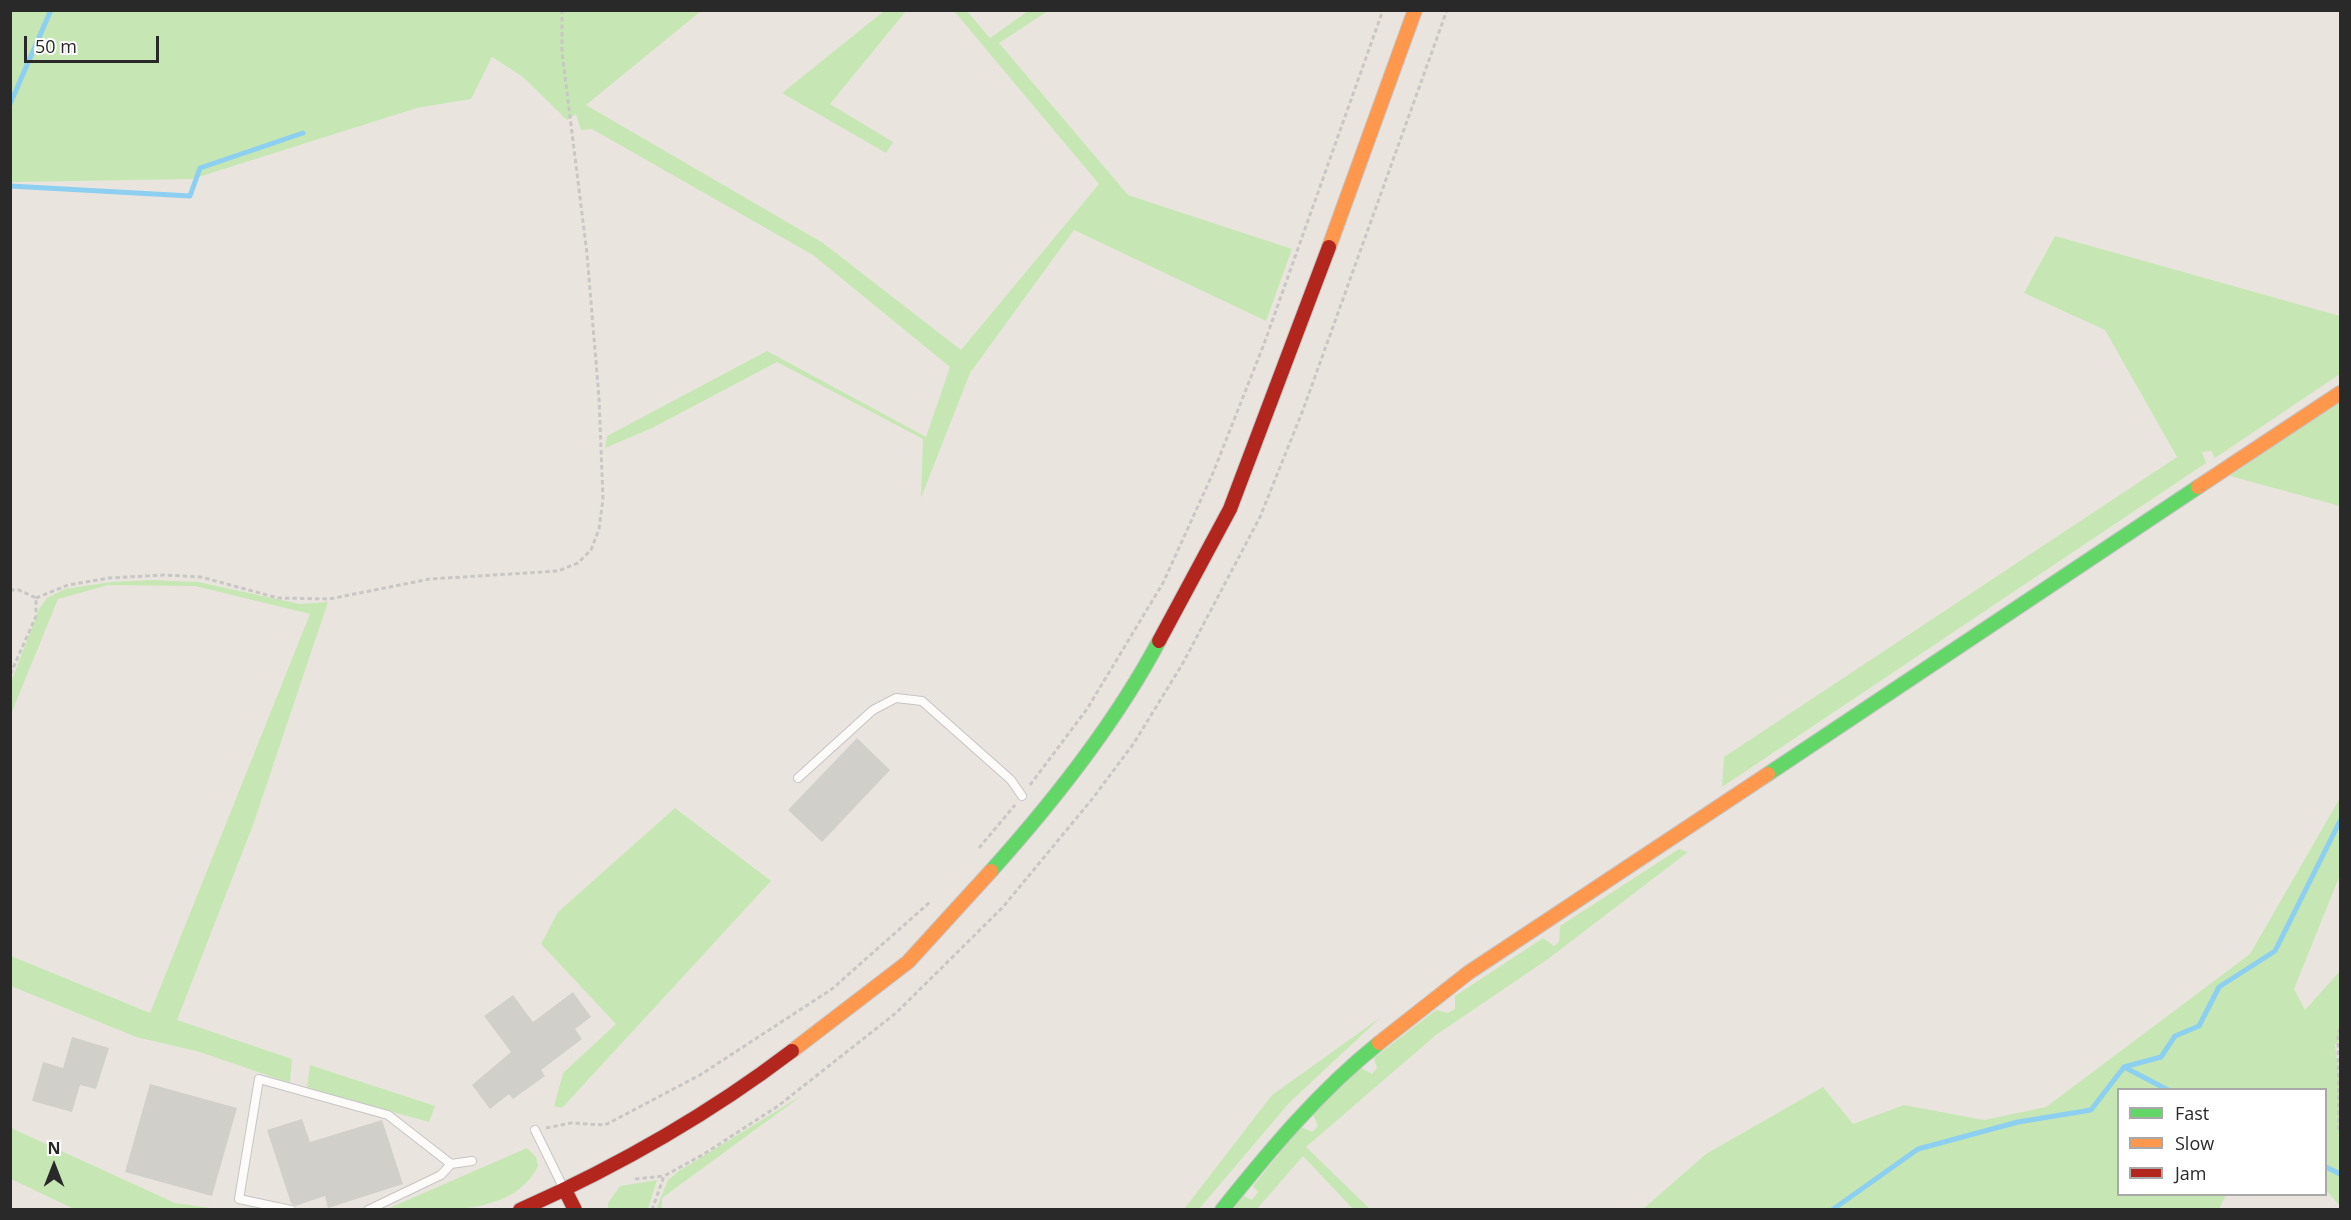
<!DOCTYPE html>
<style>
body{margin:0}
#map{position:relative;width:2351px;height:1220px;overflow:hidden;background:#e9e5de;font-family:"Open Sans",sans-serif}
canvas{display:block}
.frame{position:absolute;inset:0;border:12px solid #292929;pointer-events:none}
.legend{position:absolute;left:2117px;top:1088px;width:210px;height:108px;box-sizing:border-box;background:#fff;border:2px solid #a9a9a9;margin:0;padding:8px 10px;list-style:none;font-size:18px;color:#292929}
.legend li{display:flex;align-items:center;gap:12px;height:30px}
.legend b{width:30px;border:2px solid #a9a9a9}
.north{position:absolute;left:24px;top:1136px;width:60px;height:60px;-webkit-text-stroke:4px #fff;paint-order:stroke;rotate:0deg;font-size:16px;font-weight:700;line-height:24px;text-align:center;color:#292929}
.north::after{content:'';display:block;margin:auto;width:21px;height:27px;background:#292929;clip-path:polygon(50% 0,100% 100%,50% 72%,0 100%)}
.scale{position:absolute;left:24px;top:36px;width:135px;height:27px;box-sizing:border-box;border:3px solid #292929;border-top:0;padding-left:8px;font-size:18px;line-height:21px;white-space:nowrap;color:#292929;-webkit-text-stroke:4px #fff;paint-order:stroke}
</style>
<div id="map">
<canvas width="2351" height="1220"></canvas>
<div class="frame"></div>
<ul class="legend">
<li><b style="height:8px;background:#63d668"></b>Fast</li>
<li><b style="height:8px;background:#ff974d"></b>Slow</li>
<li><b style="height:8px;background:#b3261e"></b>Jam</li>
</ul>
<div class="north">N</div>
<div class="scale">50 m</div>
</div>
<script>
const context = document.querySelector('canvas').getContext('2d');
context.lineJoin = 'round';
function paint(path, color) { context.fillStyle = color; context.fill(path, 'evenodd'); }
function trace(path, color, width, dash) { context.strokeStyle = color; context.lineWidth = width; context.lineCap = dash ? 'butt' : 'round'; context.setLineDash(dash || []); context.stroke(path); }
paint(new Path2D(`
 M11,10L701,11L586,105L823,243L961,350L1099,184L954,11H967L990,38L1028,11H1048L999,43L1128,195L1292,249L1266,321L1074,230L970,373L921,498L923,439L777,362L652,428L605,448L607,436L767,351L926,437L950,367L813,255L592,129L581,130L576,114L567,120L523,77L492,57L471,99L417,108L192,179L11,182Z
 M884,11H906L830,104L893,142L886,153L782,93Z
 M2055,236L2340,316V374L2215,458L2211,451L2202,452L2206,463L1722,787L1724,757L2177,457L2105,330L2024,293Z
 M2340,400V506L2230,476Z
 M152,580L198,582L300,604L328,602L253,825L177,1020L292,1059L290,1083L200,1052L136,1037L11,986V956L150,1013L310,614L195,586L108,585L58,599L11,714V682L39,609L47,598L65,589L111,582Z
 M2340,798V875L2294,989L2305,1010L2340,971V1041L2335,1044L2340,1086V1206L2326,1190V1090H2118V1194L2226,1195L2219,1209H1643L1706,1154L1823,1087L1853,1124L1904,1105L1984,1120L2046,1107L2250,954Z
 M675,808L771,881L562,1108L554,1106L563,1073L616,1024L541,944L558,912Z
 M1679,849L1688,852L1548,959L1436,1035L1306,1147L1370,1209H1353L1303,1156L1257,1209L1233,1210L1244,1196L1252,1200L1258,1192L1253,1186L1301,1127L1312,1132L1318,1126L1313,1114L1361,1068L1372,1074L1377,1068L1374,1058L1436,1010L1448,1013L1455,1009V996L1543,938L1554,946L1559,942L1560,926Z
 M1381,1017L1289,1103L1199,1209H1184L1272,1095Z
 M310,1065L435,1106L429,1122L307,1088Z
 M804,1094L662,1198V1209H656L668,1180L679,1171Z
 M11,1128L175,1203L218,1209H74L11,1179Z
 M527,1148L536,1157L538,1166C513,1218 435,1210 387,1209Z
 M657,1180L648,1209H608V1203L620,1186Z`), '#c6e7b4');
trace(new Path2D(`
 M10,104L51,10
 M10,186L190,196L200,168L303,133
 M2124,1067L2168,1090
 M2326,1167L2340,1174
 M1832,1210L1918,1149L2018,1122L2091,1110L2124,1067L2161,1057L2175,1036L2199,1026L2219,987L2275,951L2340,821`), '#8ccff0', 5);
paint(new Path2D(`
 M857,738L890,770L822,842L788,810Z
 M573,992L591,1017L575,1029L582,1039L541,1070L545,1076L513,1099L509,1094L490,1109L472,1085L511,1052L484,1016L513,995L533,1022Z
 M72,1037L109,1048L96,1089L80,1085L72,1112L32,1101L43,1062L63,1068Z
 M150,1084L237,1108L212,1196L125,1172Z
 M302,1119L310,1142L382,1120L403,1184L328,1208L325,1196L295,1206L291,1203L267,1130Z`), '#d1cfca');
const lane = new Path2D(`
 M798,778L873,710L896,698L922,701L1011,780L1022,796
 M535,1130L563,1187
 M291,1210L239,1199L259,1079L388,1115L451,1164
 M368,1210L441,1175L451,1164L472,1161`);
const fast = new Path2D(`
 M1768,774L2198,487
 M991,871C1052,803 1116,722 1159,641
 M1222,1210C1270,1150 1319,1091 1379,1043`);
const slow = new Path2D(`
 M1329,247L1415,10
 M2198,487L2340,393
 M1379,1043L1468,973L1768,774
 M792,1051L908,962L991,871`);
const jam = new Path2D(`
 M1159,641L1230,509L1329,247
 M565,1190L575,1210
 M520,1210C616,1167 708,1115 792,1051`);
trace(lane, '#c5c4c4', 10);
trace(fast, '#c5c4c4', 16);
trace(slow, '#c5c4c4', 16);
trace(jam, '#c5c4c4', 16);
trace(new Path2D(`
 M10,590H19L36,598V616L10,675
 M36,598L68,585L109,578L164,575L201,577L278,598L329,599L430,579L558,571L578,563L591,550L599,529L603,499L599,398L587,254L562,52V10
 M1030,785L1087,709L1163,583L1213,473L1264,344L1383,10
 M979,848L1015,805
 M546,1128L571,1123L605,1125L700,1075L832,989L930,902
 M2339,1130L2338,1034L2340,1029
 M635,1179L664,1176
 M652,1210L664,1176L704,1154L778,1106L896,1013L1003,907L1093,798L1134,743L1183,663L1260,517L1303,410L1447,10`), '#c8c7c6', 3, [4.5, 3]);
trace(lane, '#fcfbfa', 8);
trace(fast, '#63d668', 14);
trace(slow, '#ff974d', 14);
trace(jam, '#b3261e', 14);
</script>
